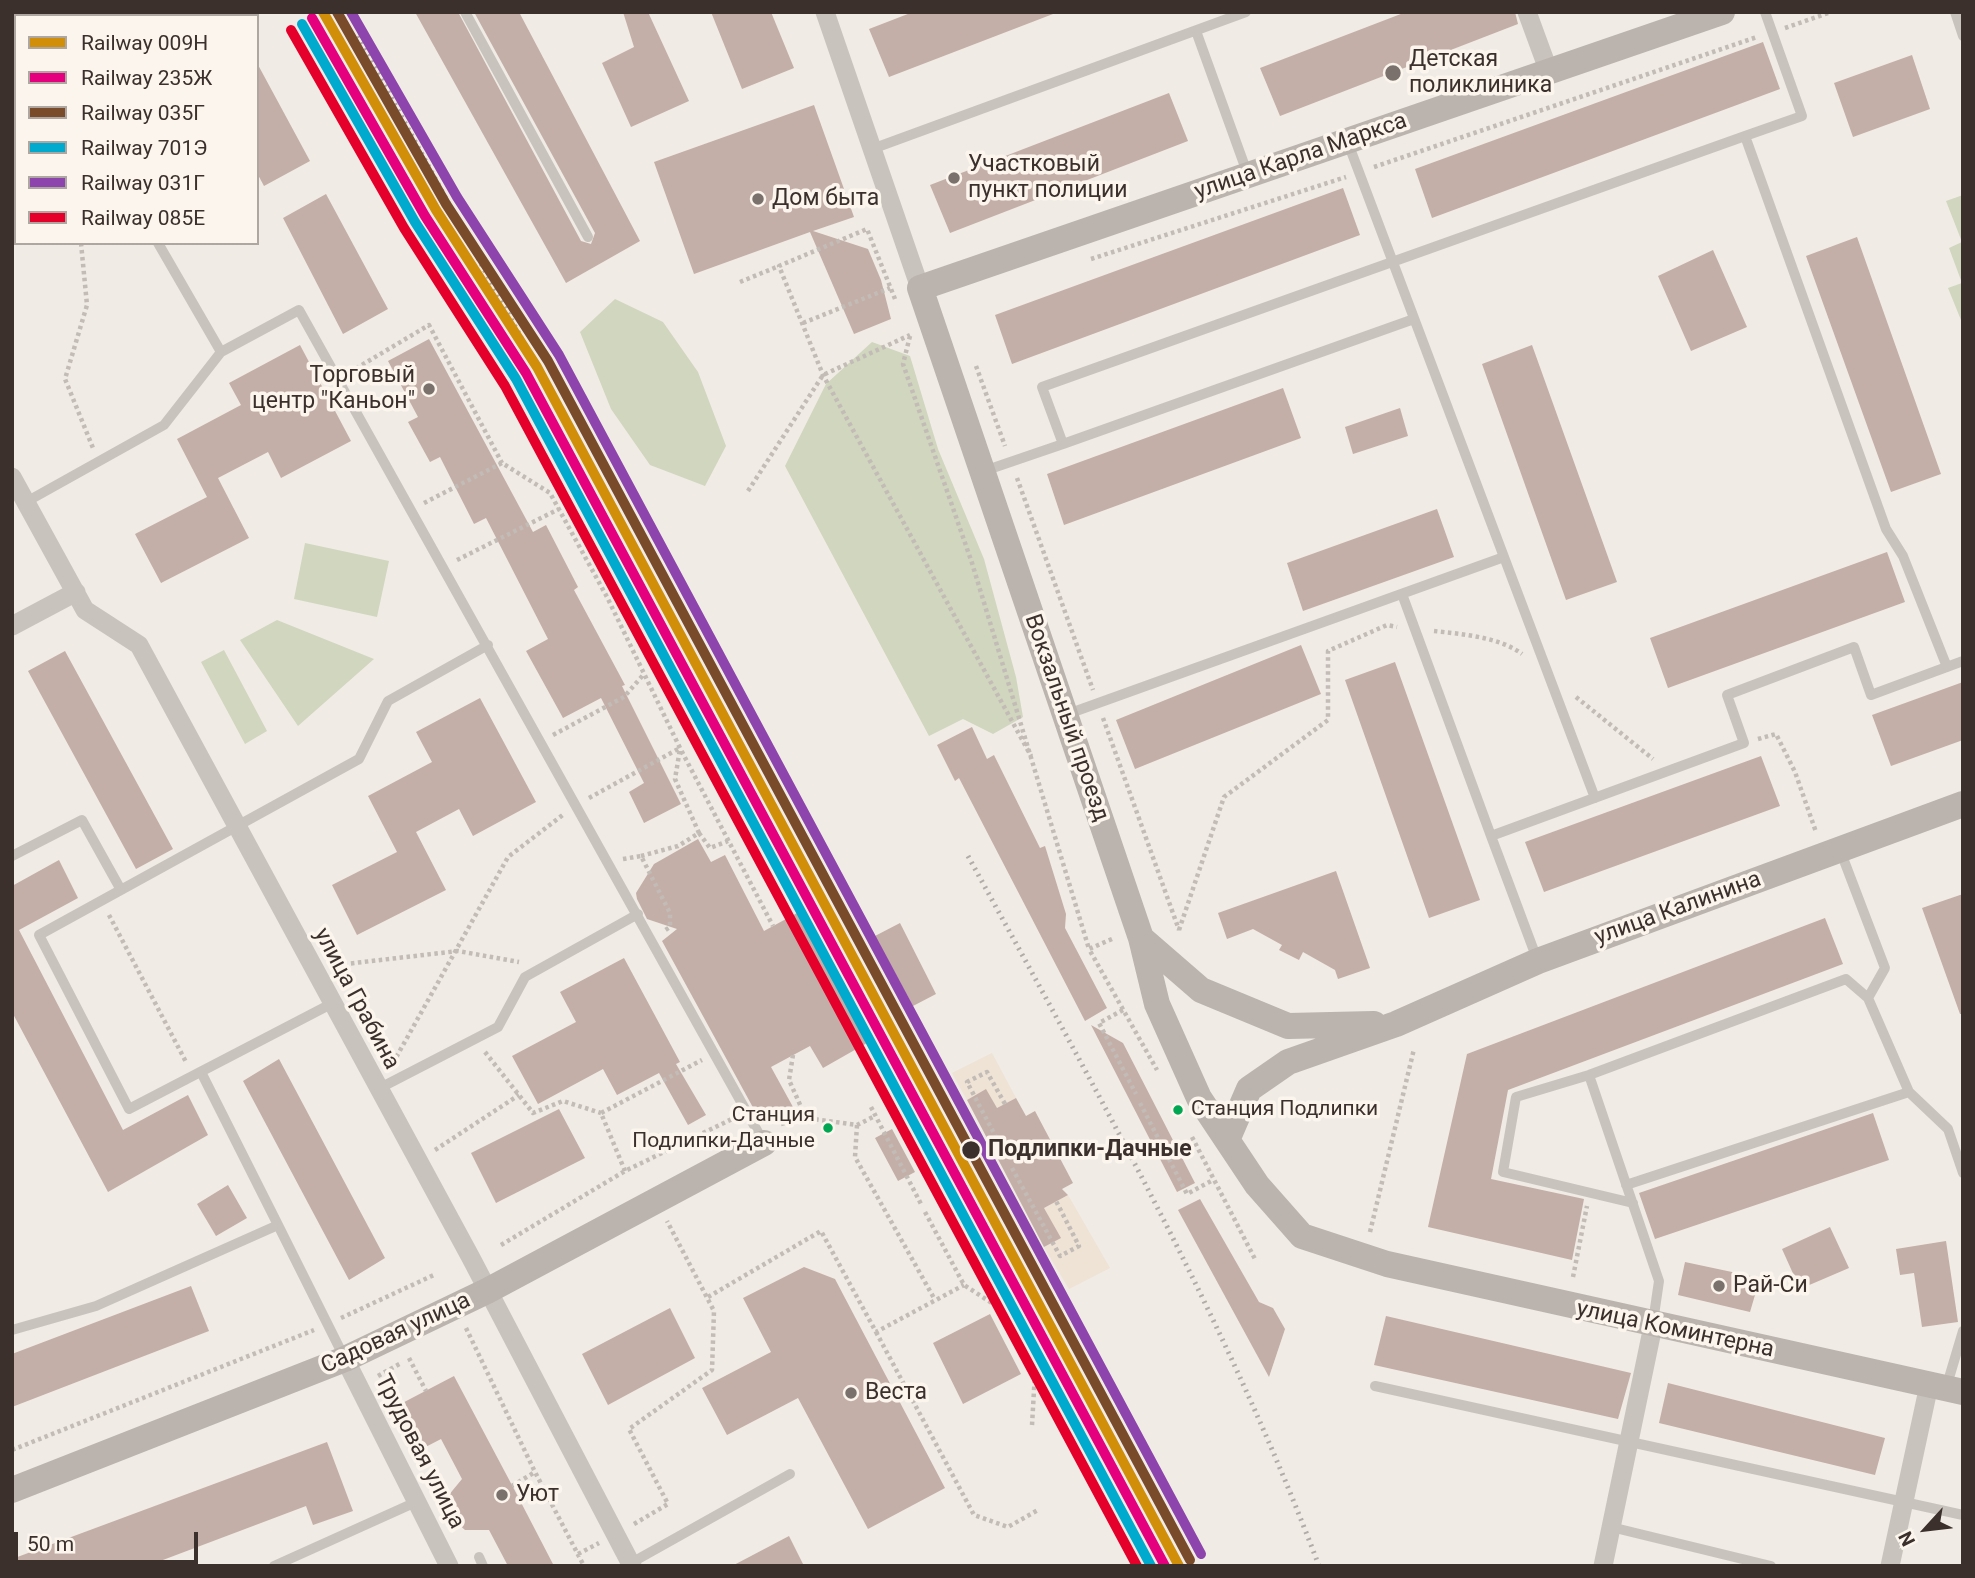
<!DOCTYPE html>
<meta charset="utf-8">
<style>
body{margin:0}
#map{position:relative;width:1975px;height:1578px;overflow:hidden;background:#f0ebe5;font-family:Roboto,sans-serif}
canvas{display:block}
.frame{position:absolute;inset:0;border:14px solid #3b302b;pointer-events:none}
.legend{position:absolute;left:14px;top:14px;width:245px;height:231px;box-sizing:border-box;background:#fbf5ee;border:2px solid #aea6a0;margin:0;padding:9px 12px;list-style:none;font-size:21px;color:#3b302b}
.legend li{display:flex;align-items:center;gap:14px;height:35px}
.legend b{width:35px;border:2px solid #aea6a0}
.north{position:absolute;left:1891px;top:1494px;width:70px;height:70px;-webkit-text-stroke:5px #fbf5ee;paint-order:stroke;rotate:243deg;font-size:19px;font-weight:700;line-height:28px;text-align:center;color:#3b302b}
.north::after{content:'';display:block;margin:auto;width:24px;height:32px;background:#3b302b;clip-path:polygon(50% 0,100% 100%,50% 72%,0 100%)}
.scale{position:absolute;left:14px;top:1532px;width:184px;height:32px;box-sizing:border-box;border:4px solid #3b302b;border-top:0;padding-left:9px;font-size:21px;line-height:24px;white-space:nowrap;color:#3b302b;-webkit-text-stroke:5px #fbf5ee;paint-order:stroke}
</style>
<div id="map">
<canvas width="1975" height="1578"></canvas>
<div class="frame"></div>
<ul class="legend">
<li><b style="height:9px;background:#d18e09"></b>Railway 009Н</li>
<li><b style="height:9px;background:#e5007d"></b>Railway 235Ж</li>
<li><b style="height:9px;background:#7a4b2a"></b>Railway 035Г</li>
<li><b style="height:9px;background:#00a9ce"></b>Railway 701Э</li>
<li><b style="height:9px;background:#8e44ad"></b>Railway 031Г</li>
<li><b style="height:9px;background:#e4002b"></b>Railway 085Е</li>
</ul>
<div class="north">N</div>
<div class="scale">50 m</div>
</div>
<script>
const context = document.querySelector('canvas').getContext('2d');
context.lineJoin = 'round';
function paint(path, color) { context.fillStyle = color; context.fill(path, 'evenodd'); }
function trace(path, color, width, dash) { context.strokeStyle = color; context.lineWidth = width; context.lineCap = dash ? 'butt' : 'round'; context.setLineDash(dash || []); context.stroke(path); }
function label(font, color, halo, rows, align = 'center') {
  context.font = font + ' Roboto,sans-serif'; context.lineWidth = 7; context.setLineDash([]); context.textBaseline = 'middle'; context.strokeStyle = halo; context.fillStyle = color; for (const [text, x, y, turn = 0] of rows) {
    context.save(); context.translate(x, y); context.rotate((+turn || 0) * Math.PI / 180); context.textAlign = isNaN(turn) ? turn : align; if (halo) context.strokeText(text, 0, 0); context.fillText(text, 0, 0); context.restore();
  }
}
paint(new Path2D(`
 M1963,195V325L1948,288L1962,283L1949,248L1962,242L1946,201Z
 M615,299L663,322L698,372L726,446L705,486L650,465L611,409L580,332Z
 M872,342L910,356L938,449L984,559L1016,677L1023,717L993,734L963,719L929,736L785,466L826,384Z
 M305,543L389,561L377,617L294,599Z
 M277,620L374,659L298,726L240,640Z
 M224,650L267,731L245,744L201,662Z`), '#d1d6bf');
paint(new Path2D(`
 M992,1053L1016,1098L997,1108L986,1090L967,1100L952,1073Z
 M1068,1195L1110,1268L1069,1289L1044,1247L1060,1238L1044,1208Z`), '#eee3d5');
paint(new Path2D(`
 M415,12H458L581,241L591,244L595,233L474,12H519L640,241L566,283Z
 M623,12H648L689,101L631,127L602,63L634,47Z
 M711,12H771L794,68L742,89Z
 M913,12H1052L1053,14L889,77L869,29Z
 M1406,12H1515L1518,24L1280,116L1260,68Z
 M1763,42L1780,89L1432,218L1415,169Z
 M1912,55L1930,109L1853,137L1834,83Z
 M257,63L310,161L264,186L257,173Z
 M1169,93L1188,141L950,233L930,185Z
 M814,105L854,217L813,231L868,249L881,280L891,319L854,334L810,232L694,274L654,162Z
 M1343,188L1360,235L1012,364L995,315Z
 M326,194L388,309L343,334L283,218Z
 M1857,237L1941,474L1891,492L1806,256Z
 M1713,250L1747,327L1691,351L1658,276Z
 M429,339L533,532L546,525L578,587L574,590L625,685L622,686L681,804L644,823L629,792L644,783L601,698L563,718L526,651L548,639L486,518L474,524L440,457L430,462L408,422L418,417L388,361Z
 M300,345L351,441L281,478L268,452L218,478L249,538L161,583L135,534L207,497L177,439L241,405L229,383Z
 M1532,345L1617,582L1566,600L1482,364Z
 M1283,388L1301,438L1064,525L1047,474Z
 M1400,408L1408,436L1353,454L1345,427Z
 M1437,509L1454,557L1303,611L1287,563Z
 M1887,552L1905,602L1668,688L1650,638Z
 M1301,645L1321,694L1135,769L1116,720Z
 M65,651L173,849L136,869L28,671Z
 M1395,662L1480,900L1429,918L1345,680Z
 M1963,682V740L1891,766L1872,715Z
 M480,698L536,802L473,836L459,809L416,832L446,890L357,935L332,885L397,852L368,796L432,762L416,732Z
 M972,727L987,759L994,755L1040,848L1045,846L1066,914L1065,928L1107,1008L1085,1021L959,778L955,781L937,745Z
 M1761,756L1780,806L1544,892L1525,842Z
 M698,839L711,862L725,855L764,931L797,913L867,1043L823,1068L810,1046L771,1067L793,1107L762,1124L662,941L677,929L647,919L637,899L636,893L654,864Z
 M59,860L78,898L19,930L123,1130L188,1095L208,1135L108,1192L12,1012V886Z
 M1336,871L1370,968L1338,979L1335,970L1303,952L1299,960L1279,950L1282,945L1253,929L1227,939L1218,913Z
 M1963,894V1014H1960L1922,908Z
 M1825,918L1843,964L1508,1090L1491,1179L1584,1199L1572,1260L1428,1227L1467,1054Z
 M900,923L936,994L913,1006L875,936Z
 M624,958L680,1062L676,1064L706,1115L688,1125L659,1073L617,1095L603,1069L538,1104L512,1056L576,1022L560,992Z
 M1091,1025L1123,1043L1195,1183L1177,1192Z
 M279,1059L385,1258L349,1280L243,1081Z
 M986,1089L997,1108L1016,1098L1026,1116L1035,1111L1073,1183L1062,1189L1068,1195L1044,1208L1061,1238L1044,1247L967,1100Z
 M559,1109L585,1158L496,1203L471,1153Z
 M1873,1113L1889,1160L1655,1239L1639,1193Z
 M892,1129L915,1172L898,1181L875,1138Z
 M228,1185L247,1218L216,1236L197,1204Z
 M1200,1199L1259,1302L1273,1308L1285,1329L1269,1377L1178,1210Z
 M1830,1227L1849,1268L1800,1289L1782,1249Z
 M1946,1241L1958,1322L1922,1327L1914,1273L1900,1275L1896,1249Z
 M1685,1262L1760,1278L1750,1312L1678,1295Z
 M804,1267L835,1279L945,1488L868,1529L798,1398L727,1435L702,1388L771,1352L743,1298Z
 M191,1286L209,1331L12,1407V1354Z
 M670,1308L695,1358L608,1405L582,1354Z
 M990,1314L1021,1374L963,1404L933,1343Z
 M1386,1316L1631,1373L1618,1419L1374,1365Z
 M454,1376L514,1489L554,1566H508L489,1530H465L456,1522L449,1508L448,1496L462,1479L441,1439L412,1454L389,1410Z
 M1668,1383L1885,1438L1875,1475L1659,1423Z
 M327,1442L353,1511L313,1525L306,1506L147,1566H12V1559Z
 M789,1536L804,1566H732Z`), '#c3afa7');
trace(new Path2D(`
 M1785,28L1831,12
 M12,129L16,132
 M1374,167L1757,37
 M81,243L87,305L65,379L93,448
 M1091,259L1346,177
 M740,282L779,266
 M895,299L867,229L779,266L823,375L1031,756
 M803,323L890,288
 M910,336L903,364L972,563L1089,949
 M976,366L1005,446
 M350,372L429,325L502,463
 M1017,478L1093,690
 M748,491L823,375L910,335
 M424,503L502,463L550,493L607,597L680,748L773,926
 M457,560L559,509
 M1434,631C1461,634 1500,637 1522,654
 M1576,697L1653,759
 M1103,718L1179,930
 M553,735L624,697L644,674
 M1758,739L1776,734L1795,772L1816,832
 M589,798L680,748
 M699,833L710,848L728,841
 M641,856L678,846L699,833L675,779L680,749
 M623,859L641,856L670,913V927L664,931
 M109,915L186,1062
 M1179,930L1224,797L1328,720V651L1387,625L1397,627
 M1112,939L1089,949L1157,1070
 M337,965L458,951L519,962
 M1123,1010L1099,1023L1136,1094
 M485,1052L533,1113L563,1101L601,1113
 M793,1055L789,1080L806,1118
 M393,1063L508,857L564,814
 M1140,1103L1187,1194L1213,1180
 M1005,1104L987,1072L967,1082L1008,1160
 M871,1107L921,1204
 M781,1124L806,1118L857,1125L875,1116
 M857,1125L855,1157L935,1300
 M1192,1137L1256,1261
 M435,1150L519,1095
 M1012,1168L1060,1256L1079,1246L1056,1201
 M625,1171L601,1113L702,1060
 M925,1212L964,1285L1001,1309L1138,1566
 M1370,1232L1414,1049
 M501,1245L625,1171L734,1118
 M1573,1277L1587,1206
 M708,1297L821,1231L876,1332L964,1285
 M341,1318L436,1274
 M466,1328L535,1472L584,1566
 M876,1332L974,1515L1008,1527L1038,1510
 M409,1358L426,1391
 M378,1376L401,1363
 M1032,1425L1035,1373
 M12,1450L314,1330
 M512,1486L535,1472
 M634,1524L668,1504L629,1429L712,1370L714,1311L667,1221
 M578,1554L599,1543`), '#c2bbb6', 4.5, [3.5, 3.5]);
trace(new Path2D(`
 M99,12L101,16
 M465,12L588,237
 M1955,12L1963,36
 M73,16L80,12
 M1196,31L1248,175
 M12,50L16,48
 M1745,136L1802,116L1765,12
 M872,149L1246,12
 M158,243L221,352L299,310L764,1143
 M1414,319L1063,444L1042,387L1745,136L1886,529L1903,556L1947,667
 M984,471L1063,444
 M26,502L164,425L221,352
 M1504,557L1595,798
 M1402,594L1491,836
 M1065,715L1504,557L1348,143
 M1840,850L1885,968L1868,998
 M12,856L82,820L121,890
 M1537,959L1491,836L1744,743L1727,695L1854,647L1871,695L1963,661
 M331,1004L129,1109L39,935L359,759L388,701L488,645
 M201,1072L278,1225
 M1589,1075L1659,1281L1653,1322
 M378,1089L498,1027L525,977L638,914
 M1909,1092L1948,1129L1963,1173
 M1626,1185L1909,1092L1868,998L1846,979L1589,1075L1516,1097L1503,1172L1633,1203
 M12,1330L96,1306L278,1225L345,1359
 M1375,1386L1963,1515
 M1946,1388L1963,1331
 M1611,1527L1771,1566
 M479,1557L483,1566
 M631,1563L790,1474
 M274,1566L416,1502`), '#c9c3be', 10);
trace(new Path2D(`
 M825,12L920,288
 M1527,12L1549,72
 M12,477L85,610L139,645L471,1258L632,1566
 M12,626L76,592
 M345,1359L449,1566
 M1603,1566L1653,1326
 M1890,1566L1929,1385`), '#c9c3be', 19);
trace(new Path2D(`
 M1722,12L920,288L1141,938L1157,1004L1199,1098L1257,1185L1302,1236L1387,1264L1963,1392
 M1141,938L1201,990L1288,1026L1374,1024
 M1227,1140L1249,1089L1288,1062L1396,1024L1538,961L1963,804
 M12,1490L345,1359L487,1291L764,1143`), '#bab3ae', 26);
trace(new Path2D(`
 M358,36L537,367
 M968,856C1095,1088 1226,1319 1319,1566`), '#b1aca8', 5, [2, 5]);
trace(new Path2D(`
 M323,12L436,210L537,367L1179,1566`), '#d18e09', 10);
trace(new Path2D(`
 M312,18L425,216L526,373L1165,1566`), '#e5007d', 10);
trace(new Path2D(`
 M337,12L446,204L548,361L1190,1560`), '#7a4b2a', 10);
trace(new Path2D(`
 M302,24L415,222L516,379L1151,1566`), '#00a9ce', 10);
trace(new Path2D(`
 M351,12L457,197L559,355L1201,1554`), '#8e44ad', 10);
trace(new Path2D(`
 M291,30L404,228L505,386L1137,1566`), '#e4002b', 10);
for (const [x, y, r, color] of [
 [1393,73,9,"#7a716c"],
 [954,178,7,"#7a716c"],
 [758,199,7,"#7a716c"],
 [429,389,7,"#7a716c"],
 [1178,1110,6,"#00a651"],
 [828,1128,6,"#00a651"],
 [971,1150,10,"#3b302b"],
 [1719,1286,7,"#7a716c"],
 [851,1393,7,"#7a716c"],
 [502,1495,7,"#7a716c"]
]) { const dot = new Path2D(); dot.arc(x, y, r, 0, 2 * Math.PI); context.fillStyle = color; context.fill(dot); trace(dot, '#fbf5ee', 2.5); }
label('21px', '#3b302b', '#fbf5ee', [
 ["Станция Подлипки",1191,1110],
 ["Станция",815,1116,"right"],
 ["Подлипки-Дачные",815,1142,"right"]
], 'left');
label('23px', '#3b302b', '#fbf5ee', [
 ["Детская",1409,60],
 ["поликлиника",1409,86],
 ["Участковый",968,165],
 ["пункт полиции",968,191],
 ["Дом быта",772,199],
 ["Торговый",415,376,"right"],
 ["центр \"Каньон\"",415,402,"right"],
 ["Рай-Си",1733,1286],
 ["Веста",865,1393],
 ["Уют",516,1495]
], 'left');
label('23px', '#3b302b', '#fbf5ee', [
 ["улица Карла Маркса",1301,157,-19],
 ["Вокзальный проезд",1066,718,71],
 ["улица Калинина",1678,909,-20],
 ["улица Грабина",356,999,62],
 ["улица Коминтерна",1675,1330,12],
 ["Садовая улица",396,1334,-25],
 ["Трудовая улица",419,1452,63]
]);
label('bold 23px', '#3b302b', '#fbf5ee', [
 ["Подлипки-Дачные",988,1150]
], 'left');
</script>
